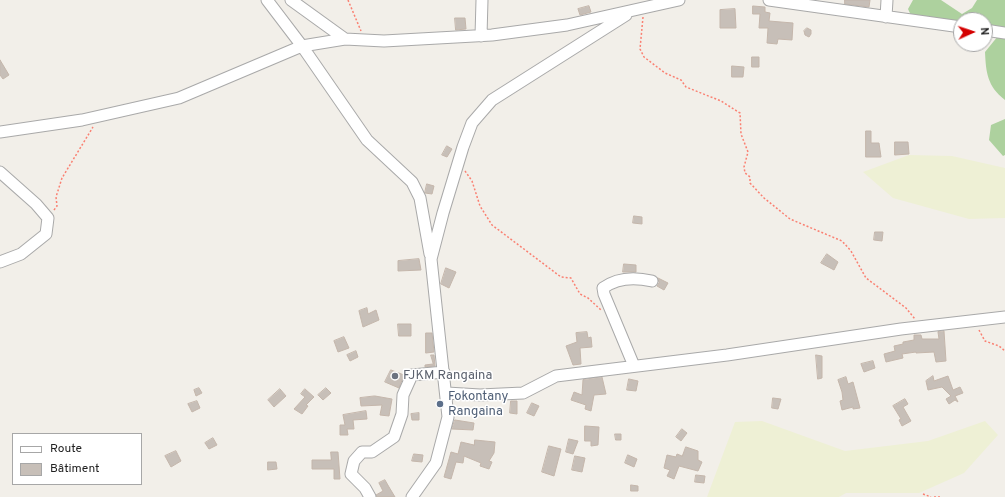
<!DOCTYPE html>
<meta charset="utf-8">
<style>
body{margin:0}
#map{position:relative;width:1005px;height:497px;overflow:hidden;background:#f2efe9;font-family:Overpass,sans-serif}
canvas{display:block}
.legend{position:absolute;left:12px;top:433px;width:130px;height:52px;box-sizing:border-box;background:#fff;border:1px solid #a7a7a7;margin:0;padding:5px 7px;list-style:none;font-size:12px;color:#222}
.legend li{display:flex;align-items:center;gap:8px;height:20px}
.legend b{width:20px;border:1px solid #a7a7a7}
.north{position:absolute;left:953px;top:12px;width:40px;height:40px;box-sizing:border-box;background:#fff;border:1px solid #a7a7a7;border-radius:50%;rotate:87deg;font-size:11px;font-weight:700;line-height:16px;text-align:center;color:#222}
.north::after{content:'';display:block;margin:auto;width:14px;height:18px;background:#d40000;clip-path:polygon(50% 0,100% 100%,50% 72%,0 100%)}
</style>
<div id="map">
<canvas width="1005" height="497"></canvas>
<ul class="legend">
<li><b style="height:5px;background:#fff"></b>Route</li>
<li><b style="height:11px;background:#c7bfb8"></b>Bâtiment</li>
</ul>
<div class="north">N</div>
</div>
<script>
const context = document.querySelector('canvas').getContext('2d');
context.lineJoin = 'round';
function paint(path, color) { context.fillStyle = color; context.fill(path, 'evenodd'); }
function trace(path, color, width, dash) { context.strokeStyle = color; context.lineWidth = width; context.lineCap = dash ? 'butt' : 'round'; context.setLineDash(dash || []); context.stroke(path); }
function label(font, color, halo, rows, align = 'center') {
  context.font = font + ' Overpass,sans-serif'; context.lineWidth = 3; context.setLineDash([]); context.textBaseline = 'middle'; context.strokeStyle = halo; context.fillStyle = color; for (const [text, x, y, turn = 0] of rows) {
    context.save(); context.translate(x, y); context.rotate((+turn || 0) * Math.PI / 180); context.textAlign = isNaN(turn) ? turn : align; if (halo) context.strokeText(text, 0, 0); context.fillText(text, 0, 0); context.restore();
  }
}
paint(new Path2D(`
 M909,155L952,156L1005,168V218L969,219L893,198L863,172Z
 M762,421L845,451L928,441L985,421L998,435L964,473L919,493H846L839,497H707L735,422Z`), '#eef0d5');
paint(new Path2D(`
 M913,0H941L962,14L972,8L977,0H1005V100C987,86 986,72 985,52L998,36L985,34V20H961V32L915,24L908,9Z
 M1005,119V155L1003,156L989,140L991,125Z`), '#add19e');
const building = new Path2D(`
 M845,0H870L869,7L845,4Z
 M589,6L591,12L580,15L578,9Z
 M753,6L765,7V12L770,13L769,21L793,23L792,40L778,39L777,44L767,43L768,28H759L760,14H753Z
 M735,9L736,28H720V10Z
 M455,18H465L466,29L456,30Z
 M807,28L811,30V34L809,37L805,35L804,31Z
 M752,57H759V67H752Z
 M0,60L9,75L3,79L0,75Z
 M732,66L744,67L743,77H732Z
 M866,131H871V143H879L881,157H866Z
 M895,142H908L909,154L895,155Z
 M447,146L452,149L447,157L442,155Z
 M427,184L434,186L432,194L425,193Z
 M634,216L642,217V224L633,223Z
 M875,232H883L882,241L874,240Z
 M827,254L838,262L834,270L821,263Z
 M419,259L421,270L398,271V261Z
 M624,264L636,265V272H623Z
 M446,268L456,272L449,288L441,284Z
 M658,278L668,283L664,290L657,286L659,283Z
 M367,308L368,314L376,310L379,320L363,327L359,311Z
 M398,324H411V336H399Z
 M944,331L946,361L936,362L934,352L916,353V352L902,354L903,358L886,362L884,354L895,351L894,346L903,344V342L914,340V335H921L922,339H939L938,332Z
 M587,332L588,338L591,337L592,347L580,348L581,364L573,365L566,346L577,342L576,333Z
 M426,333H432L434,352L426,353Z
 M344,337L349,348L338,352L334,341Z
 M356,351L358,357L350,361L347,355Z
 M431,355H434L435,366L425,367V365L433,364Z
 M816,355L822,356V378L818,379Z
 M873,361L875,368L864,372L861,364Z
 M391,370L404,375L399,388L385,382Z
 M933,376L934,381L948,376L953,390L960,387L963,393L955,396L958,402L955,400L949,404L946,399L951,396L942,387L928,390L926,381Z
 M602,377L606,394L594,395L591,411L585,409L586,405L571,400L574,392L582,395L583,380Z
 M846,377L848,384L853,382L860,408L853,409V407L842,410L840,401L843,400L842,392L838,380Z
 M629,379L638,381L636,391L627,390Z
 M199,388L202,393L196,396L194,390Z
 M326,388L331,393L323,400L318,395Z
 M280,389L286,396L274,407L268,400Z
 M305,389L314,397L306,405L308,406L302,414L294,409L305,397L301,394Z
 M375,396L392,399L389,416L380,415L382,405L361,406L360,398Z
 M773,398L781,399L778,409L772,408Z
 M905,399L908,404L903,407L911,421L902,426L899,420L901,419L893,406Z
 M197,401L200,408L192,412L188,404Z
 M511,401H517V414L510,413Z
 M532,403L539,406L534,416L527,413Z
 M366,411L367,419L353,420L354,429H347L348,435H340V425H345L343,415Z
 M419,413V420H412L411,414Z
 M455,420L474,423L473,430L452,429Z
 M585,426L599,427L598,445L591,446V441H585Z
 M682,429L687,433L681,441L676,437Z
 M615,434H621V440H616Z
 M213,438L217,445L209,449L205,443Z
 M569,439L578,441L573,454L566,452Z
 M475,440L495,442L494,453L489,461L492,462L489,469L480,466L481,463L464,456L463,463L456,462L451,479L444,477L451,452L458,454L461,442L474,445Z
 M549,446L561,449L554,476L542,472Z
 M686,447L698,451V460L702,462L698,471L679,466L674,479L667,476L670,470L664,468L667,455L676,457L677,454L682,456Z
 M176,451L181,461L171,467L165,456Z
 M331,452H338L340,479H334V469H312V460H331Z
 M414,454L423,455L422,462L412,461Z
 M628,455L637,459L634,467L625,463Z
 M575,456L585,458L582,472L572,470Z
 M268,462H276L277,469L268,470Z
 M696,475L705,476L704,483L695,482Z
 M385,480L389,487L395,497H377L376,495L383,491L379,483Z
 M631,485L638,486V491H631Z`);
paint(building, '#c7bfb8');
trace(building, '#c4b6ab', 1);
const minor = new Path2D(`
 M267,0L302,46L367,140L412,182L420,198L430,254
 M291,0L345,39
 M769,0L961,27
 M886,17L887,0
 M985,30L1005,33
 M481,36L482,0
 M0,132L82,120L179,98L302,46L345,39L384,41L492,35L567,25L679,0
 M0,172L36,204L48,218L46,234L21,254L0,262
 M634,366L604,294L603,288C618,277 635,277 652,281
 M447,393L480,395L523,393L556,376L727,355L901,329L1005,317
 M370,497L365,488L351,474L354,461L362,452H372L394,437L402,414L403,395L412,375L444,372
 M412,497L436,463L448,417L431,259L443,213L463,147L472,123L492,100L626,15`);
trace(minor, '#a9a9a9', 13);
trace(new Path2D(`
 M348,0L361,31
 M643,17L640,49L644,57L665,73L681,80L686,87L721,101L740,113L741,134L748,152L744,167L745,173L750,177V183L764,198L790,219L842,241L851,251L866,278L906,308L915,319
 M465,171L472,181L480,206L492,225L561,277L571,278L580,294L588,298L601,310
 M54,210L57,206L56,197L62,178L93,127
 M979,330L985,341L999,346L1005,351
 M923,494L931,497
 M934,497H941`), '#fa8072', 1.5, [2, 2]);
trace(minor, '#fff', 11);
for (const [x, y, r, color] of [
 [395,376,4,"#6b7280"],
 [440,404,4,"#5c6f8a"]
]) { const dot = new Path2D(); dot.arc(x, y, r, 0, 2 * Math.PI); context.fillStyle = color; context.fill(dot); trace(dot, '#fff', 1.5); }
label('13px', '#5b616d', '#fff', [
 ["FJKM Rangaina",403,376]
], 'left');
label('13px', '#4e5e75', '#fff', [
 ["Fokontany",448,397],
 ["Rangaina",448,412]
], 'left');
</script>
